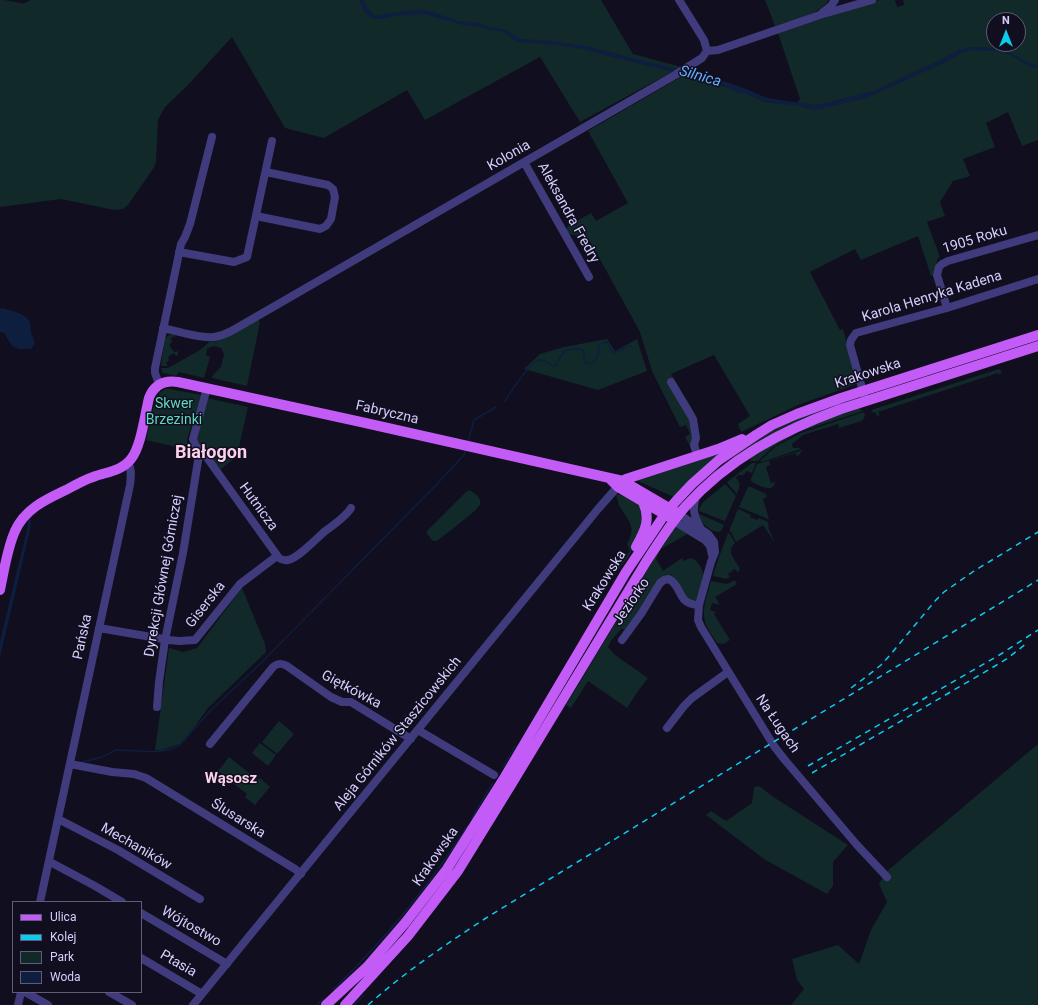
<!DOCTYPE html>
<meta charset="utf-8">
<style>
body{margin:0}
#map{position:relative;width:1038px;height:1005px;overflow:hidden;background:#110e1f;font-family:Roboto,sans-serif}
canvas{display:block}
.legend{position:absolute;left:12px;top:901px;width:130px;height:92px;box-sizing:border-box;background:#110e1f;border:1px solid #5f5b78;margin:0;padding:5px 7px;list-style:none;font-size:12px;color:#d5cefd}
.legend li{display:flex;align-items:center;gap:8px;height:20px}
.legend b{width:20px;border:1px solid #5f5b78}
.north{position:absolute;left:986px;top:12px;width:40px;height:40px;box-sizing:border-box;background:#110e1f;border:1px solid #5f5b78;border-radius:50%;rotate:0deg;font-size:11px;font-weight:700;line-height:16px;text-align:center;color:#d5cefd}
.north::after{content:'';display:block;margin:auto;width:14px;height:18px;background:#0bccec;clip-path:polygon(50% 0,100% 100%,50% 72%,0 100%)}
</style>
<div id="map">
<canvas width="1038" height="1005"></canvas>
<ul class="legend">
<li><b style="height:5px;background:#c35bf7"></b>Ulica</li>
<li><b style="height:5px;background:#0bccec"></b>Kolej</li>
<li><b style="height:11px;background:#112929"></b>Park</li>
<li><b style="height:11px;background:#0d1e3f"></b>Woda</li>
</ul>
<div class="north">N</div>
</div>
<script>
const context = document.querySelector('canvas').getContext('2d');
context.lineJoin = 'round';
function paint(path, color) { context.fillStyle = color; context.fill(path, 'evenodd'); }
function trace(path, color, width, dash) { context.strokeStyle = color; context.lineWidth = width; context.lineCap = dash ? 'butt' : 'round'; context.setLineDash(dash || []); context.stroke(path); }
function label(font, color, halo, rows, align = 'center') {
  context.font = font + ' Roboto,sans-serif'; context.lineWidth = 3; context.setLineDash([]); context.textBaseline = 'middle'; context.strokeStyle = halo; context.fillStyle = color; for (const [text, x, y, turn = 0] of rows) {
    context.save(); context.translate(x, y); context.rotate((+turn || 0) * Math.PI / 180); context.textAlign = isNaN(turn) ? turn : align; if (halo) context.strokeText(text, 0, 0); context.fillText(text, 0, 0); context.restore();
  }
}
paint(new Path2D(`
 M0,0C4,0 7,0 10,1C18,2 23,6 30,0H601L633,54L681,67L580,122L540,57L425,120L407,90L324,138L285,128L232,37L188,85L165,107L158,120L156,162L153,169L128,205L123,209L114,210L61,199L0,207Z
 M765,0H829C818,16 793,20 775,26Z
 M879,0H895L897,7L904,5L903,0H1038V140L1022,146L1008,112L986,123L995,147L963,159L970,176L953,181L940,202L945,216L927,222L940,257L938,258L933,275L931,276L918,236L861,260L855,249L810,272L840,330L843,329L857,378L855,379L856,383L854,385L798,405L741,432L738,424L750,416L714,355L671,374L693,410L695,416L692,448L690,446L685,437L690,434L686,425L680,427L652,371L640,332L591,243L582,236L567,234L566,230L568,226L591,213L596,221L628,203L588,131L684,75L744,92L765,102L796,104L800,99L778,33ZM994,20H1018V44H994Z
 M258,319L260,322L247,386L212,378L213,375L221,367L224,354L221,348L213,346L207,349L206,355L210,357L204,378L179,372L176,376L163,373L161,368H168L200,350L209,342L217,341V340Z
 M173,334L176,336V338L175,336L171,338L172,342L169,345L174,352L178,351V355L176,356L174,353L168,357L169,360L166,363L168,366H162L161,365L165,339L169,335Z
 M607,339L615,351L637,339L647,371L598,390L524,369L540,354L564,347Z
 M999,369L1002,372L1001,374L999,375L998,373L878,412L880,415L877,416L875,412L873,413L871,410Z
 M165,389H170L201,395V400L188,436L187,441L191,447L190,450L146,440L155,400L159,393Z
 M207,398L248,407L237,456L220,470L198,443L197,440Z
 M855,398L856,399L819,413L702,483C733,456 761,433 800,417C817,409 837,404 855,398Z
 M859,408L863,411L799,432L773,447L758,461H751L750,460L756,452L825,419Z
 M864,412L865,416L863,420L861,421L839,428L838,424L803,435L792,444L793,448H799L801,449L761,462L760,461L775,447L801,433Z
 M725,450L674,497L640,482L637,480Z
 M803,450L797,457L796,453L769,461L770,465L766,467L771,483L775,482C774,494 757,485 751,481V479L757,464Z
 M752,463H756L752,473L747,471L743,475H738L736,478C742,483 739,488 737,494L728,484L727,482Z
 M724,485H726L736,496L725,521L699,511V509L703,502Z
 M748,487H751L766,494L767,497L763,499L769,519H768L739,507Z
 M469,490C474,492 482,498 480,504C479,510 444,535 437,541H433L427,534V531L466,492Z
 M616,495H621L639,503L645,521L629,556L614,575H613C618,566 626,559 630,550L627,544C637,527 629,522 620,507C618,504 618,499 616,495Z
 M738,509L751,515L750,517L757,520L759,518L768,522L769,526L768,527L775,543L763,525L736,542L731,532L729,531Z
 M697,513L724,525L721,531L719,532C709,532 701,522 697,513Z
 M677,527L689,533L661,549L656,559L663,571L682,558L684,561C688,558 691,557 695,560C709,572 701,584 697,599L695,601L686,599L671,574L661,579L626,630L621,629L611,641L608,647L615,655L648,678L638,691L627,708L588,681L571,708L566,705L660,549L675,528Z
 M728,533L730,534L735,543C725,552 736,560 740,569L738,573L735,569L728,574L730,577L726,579L714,576L713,575L719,557Z
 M735,580L737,584L715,597L720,605L712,603L710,610L716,612L714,614L730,640L723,644L717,643C714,638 710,633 707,627C700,612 707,596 711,581L727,584Z
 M242,588L265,644L266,652L208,708L193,729L180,744L162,750H155L169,648L183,652L197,648Z
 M279,721L294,734L277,754L262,742Z
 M260,743L276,755L268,766L252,753Z
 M1038,744V1005H791L804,989L797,980L792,959L838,945L859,964L871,930L887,902L879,884L886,872Z
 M229,757L258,780L260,778L270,787L255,805L245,797L247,794L218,771Z
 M759,786L772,796L848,845L833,862V886L827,894L764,859L706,815L711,811L726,821L752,803L754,787Z`), '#112929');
paint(new Path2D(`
 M360,0H364C366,7 370,13 377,16L390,13L415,10L430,11L458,21L478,23L489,27L503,29L521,39L552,41L587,46L632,58L712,77L746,89L767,98L815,105L821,104L876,90L918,70L938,61L959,50L969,47H984L1003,50L1013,54L1024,61L1038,66V68C1027,66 1019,60 1010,55C1002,51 994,51 986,51C977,51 973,48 964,52C958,54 954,58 948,61L866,98L824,108L814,110L799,106L765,102L744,93L736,92L718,83L612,57L584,49L556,45L519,42L514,40L505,33L501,31L489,30L479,27L463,25L424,14L403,15L394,16L382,19H374L366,14L363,10Z
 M2,308C11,311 27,313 30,323C31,326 30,329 31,332C33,340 38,342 31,349H19L12,346L4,333L0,332V309Z
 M30,518L31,524L29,534L0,657V641L26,534L28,524L27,522Z`), '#0d1e3f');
trace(new Path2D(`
 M505,401C510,393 531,361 539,360C543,359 550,364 553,366H555L565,350L578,349L583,350L585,363H591L598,357L599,345L605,342H607L613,353L629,346
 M468,442L474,420L496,407
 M82,762C94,759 106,757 115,750C135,750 161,756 180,745L210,711L262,662L435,486L464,455L466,449
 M503,767L515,746
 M472,818L492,784
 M333,990C385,939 429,887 468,825
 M317,1005L323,999
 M354,1005L364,995`), '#0d1e3f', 1.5);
trace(new Path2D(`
 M679,0L704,40L707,51
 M822,13L831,6L835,0
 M707,51L718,50L820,15L872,0
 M524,162L589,277
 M256,216L320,229L326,226L331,219L335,197L333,189L328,185L266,172
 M179,252L234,262L247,257L272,141
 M947,308L937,275L939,267L942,264L948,261L1038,235
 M163,328C176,331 201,339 214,337C221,336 228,333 235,329L675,75L702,58L707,51
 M671,382L693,419L696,438L694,445L697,455
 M159,384L155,373V368L181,244L185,237L190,224L212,137
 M207,388L193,439L195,445L205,455L279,558C282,560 284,561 288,560C298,558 316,539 324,532C331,527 347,515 351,508
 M864,395L850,345L851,340L856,333L947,308L1038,279
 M696,496C692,510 694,516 701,529
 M679,514L708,534L714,542L715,552L711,562L699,605L698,620L701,627L774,746L784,759L857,845L887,877
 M674,521L705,540L710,546L712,555
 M99,628L169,640L179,641L195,640L240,584L277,556
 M622,640L641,614L660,583L664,580L669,579C684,588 676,604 699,605
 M157,707L159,682L165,640L183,553L199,455L201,451
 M667,728L684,706L692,698L728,672
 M418,730L494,775
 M210,744L273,667C278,663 282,663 287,666L331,697L342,702H351L411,739
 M70,764L112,772L134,774L146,778L295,869L301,874
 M58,820L62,821L118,850L200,899
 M49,863H52L95,886L122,902
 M40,902L130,485C131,477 132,469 128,463
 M141,913L227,964
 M141,958L202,994
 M25,992L48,1005
 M109,992L132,1005
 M18,1005L21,992
 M193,1005L598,509L621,483`), '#403b7c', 8);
trace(new Path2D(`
 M609,478L618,487L669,517
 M623,481L626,479L718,449L742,439
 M636,547C645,531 651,519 643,502
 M0,590C4,571 7,549 15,531C25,509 45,500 66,490C75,485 84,480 93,477C106,472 122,471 131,459C141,447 145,414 149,398C154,385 164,380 178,382L361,422L623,481L676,512
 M326,1005L367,967L405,923L447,869L503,780L626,572L665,514L676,501L692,484L719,460L756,435L772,425L797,414L841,398L1038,335
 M345,1005L408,936L458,871L511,785L646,562C658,544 670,524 685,507C728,459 781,431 841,409L1038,346`), '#c35bf7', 10);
trace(new Path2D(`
 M851,688L866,677L881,665L891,654L935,601L944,592L974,571L1038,532
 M808,766L1001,654L1038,630
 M812,773L995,666L1008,658L1027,643
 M368,1005C405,972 445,945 486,918L1038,580`), '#0bccec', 1.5, [6, 5]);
label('14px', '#d5cefd', '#110e1f', [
 ["Kolonia",509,156,-30],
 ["Aleksandra Fredry",568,213,61],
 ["1905 Roku",975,240,-17],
 ["Karola Henryka Kadena",932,297,-17],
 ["Krakowska",868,374,-18],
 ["Fabryczna",387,413,13],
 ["Hutnicza",258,507,54],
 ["Dyrekcji Głównej Górniczej",164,576,-80],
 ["Krakowska",605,581,-58],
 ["Jeziorko",632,602,-56],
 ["Giserska",206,605,-52],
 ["Pańska",83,637,-78],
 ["Giętkówka",351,690,28],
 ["Na Ługach",777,724,56],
 ["Aleja Górników Staszicowskich",398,734,-51],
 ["Ślusarska",238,819,32],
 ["Mechaników",136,847,30],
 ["Krakowska",436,857,-55],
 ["Wójtostwo",191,927,30],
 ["Ptasia",178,964,30]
]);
label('14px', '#5ed9bf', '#110e1f', [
 ["Skwer",174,404],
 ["Brzezinki",174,420]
]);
label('italic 15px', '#61acf8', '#110e1f', [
 ["Silnica",700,77,16]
]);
label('bold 15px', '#fdd0eb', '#110e1f', [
 ["Wąsosz",231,779]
]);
label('bold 18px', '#fdd0eb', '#110e1f', [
 ["Białogon",211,453]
]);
</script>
